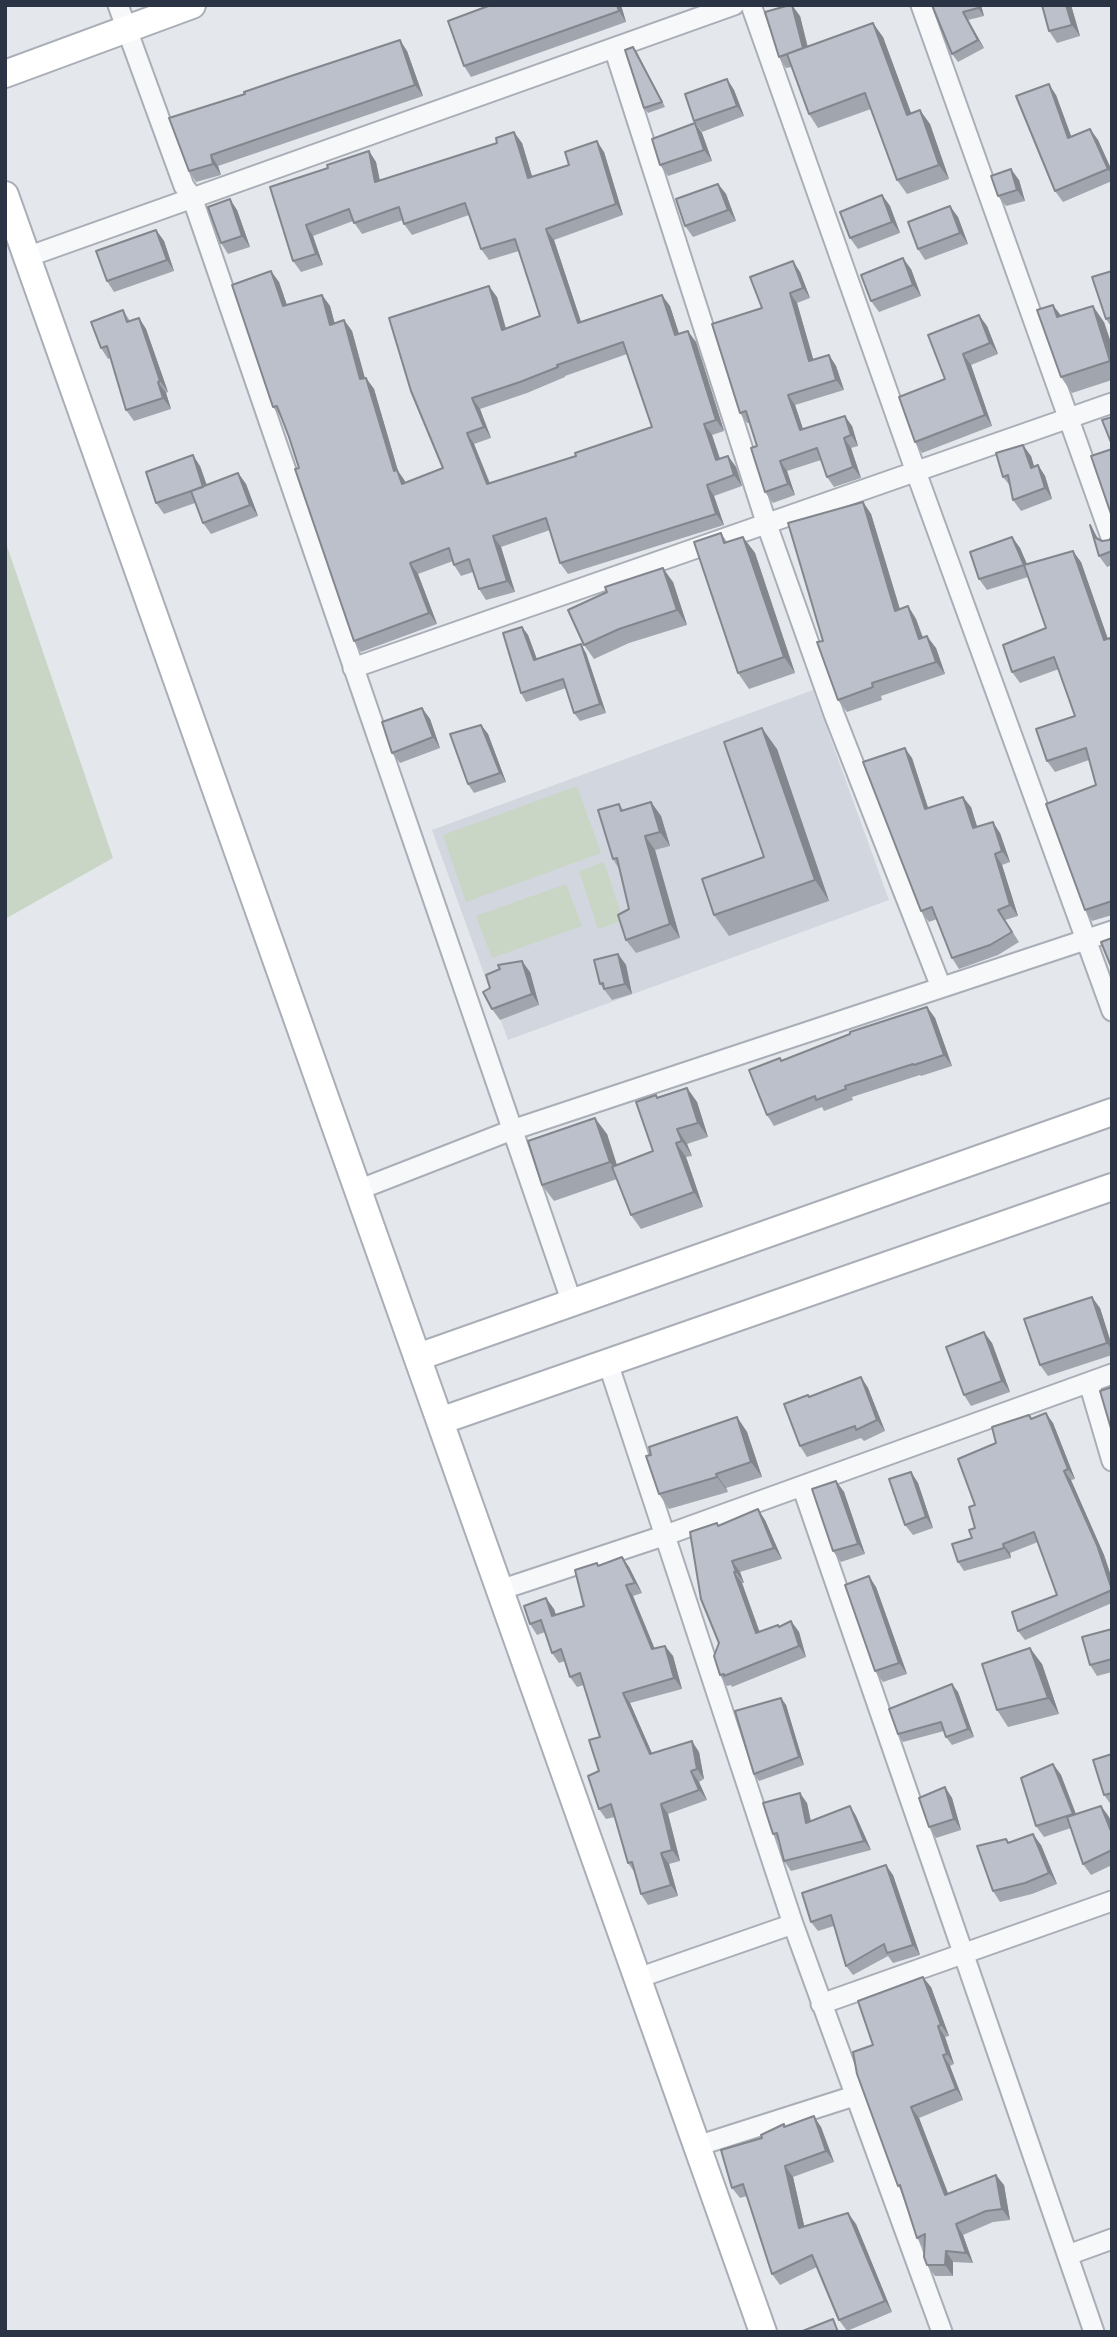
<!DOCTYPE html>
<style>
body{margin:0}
#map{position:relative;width:1117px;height:2337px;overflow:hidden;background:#e4e7ec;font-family:Roboto,sans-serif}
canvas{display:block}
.frame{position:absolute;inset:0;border:7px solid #2b3445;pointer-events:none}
</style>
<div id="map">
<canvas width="1117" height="2337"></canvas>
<div class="frame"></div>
</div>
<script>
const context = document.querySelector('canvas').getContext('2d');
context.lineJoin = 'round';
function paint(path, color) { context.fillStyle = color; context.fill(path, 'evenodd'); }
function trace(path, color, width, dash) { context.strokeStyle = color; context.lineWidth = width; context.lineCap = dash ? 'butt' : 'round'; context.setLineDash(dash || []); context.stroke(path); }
paint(new Path2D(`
 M813,690L889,900L508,1040L432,830Z`), '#d2d6de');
paint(new Path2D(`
 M5,540L113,858L5,919Z
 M577,786L601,853L466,902L443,835Z
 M604,862L623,920L598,929L579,871Z
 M566,884L582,926L492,958L476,916Z`), '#c9d6c5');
const street = new Path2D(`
 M118,5L184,186L192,197L572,1303
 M751,5L916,472L1112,1011
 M921,5L1112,540
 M614,48L767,525L834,714L941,987
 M27,257L734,5
 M353,668L1112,403
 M358,1190L512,1130L1112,931
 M608,1363L793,1924L942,2332
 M1089,1383L1112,1461
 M802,1486L1094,2332
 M500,1590L666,1535L1112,1374
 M638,1978L793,1924
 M821,2004L1112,1901
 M697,2146L854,2096
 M1068,2255L1112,2239`);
const secondary = new Path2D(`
 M5,74L192,5
 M5,195L763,2332
 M418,1357L1112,1112
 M440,1421L1112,1187`);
trace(street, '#a9aeb7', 23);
trace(secondary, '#a9aeb7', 30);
trace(street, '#f7f8fa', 19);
trace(secondary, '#fff', 26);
paint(new Path2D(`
 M491,5H621L626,22L471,77L464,66Z
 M932,5H981L984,16L968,20L984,48L958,62L952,54Z
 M1042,5H1071L1080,36L1057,43L1049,31Z
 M800,16L808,47L883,37L911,113L930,124L949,179L907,194L897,180L871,109L818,128L809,114L792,67L786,68L779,57Z
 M407,51L423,96L218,166L221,175L196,182L189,171L169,118Z
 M637,53L665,107L648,113L644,108Z
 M727,79L734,90L744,116L702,132L694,121Z
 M1056,95L1071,137L1090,129L1098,140L1112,171V181L1063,202L1055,191Z
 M695,123L702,133L712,161L668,176L660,165Z
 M522,143L532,177L569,165L604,152L623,215L554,240L581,322L670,306L679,334L696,342L724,431L712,435L720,459L728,456L736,467L742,486L714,496L724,525L568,574L560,563L550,530L501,547L515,592L486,600L479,589L473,572L461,576L454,565L453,561L418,574L437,624L361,652L354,641L299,468L282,418L273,407L279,282L287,305L322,295L330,306L335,324L344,320L352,331L365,378H366L374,389L398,471L406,483L443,468L497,297L506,328L540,316L519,251L489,260L481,249L469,215L412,235L404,224L403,220L362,234L353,221L313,236L323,265L301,272L293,261L270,187L328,168L369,151L376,162L380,180ZM627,354L652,427L576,456L490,483L474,444L491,438L480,409L527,393L565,377V376Z
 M1019,180L1025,201L1006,206L998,196Z
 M718,184L726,194L736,221L693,237L685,226Z
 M882,195L890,206L900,233L858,249L850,238Z
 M237,210L250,247L228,254L221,243Z
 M958,217L968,244L925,260L918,249Z
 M156,230L164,241L174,271L114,292L107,281Z
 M911,269L921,296L879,312L871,301Z
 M1112,271V328L1106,319Z
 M800,272L810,298L797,303L813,360L829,355L836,366L844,390L795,405L803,429L852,426L858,446L851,448L861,478L834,487L827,477L821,460L787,471L795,495L773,503L765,492L757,446L750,423H747L740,413L762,308Z
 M123,310L130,321L139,318L146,329L168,392L166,393L171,409L134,421L126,410L111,358L108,359L101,348Z
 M1104,322L1112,346V380L1072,393L1061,377Z
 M987,326L998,354L971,365L992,426L922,453L915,442L945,379L928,335Z
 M1031,456L1034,467L1038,465L1045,476L1052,499L1021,511L1013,500L1011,487L1003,477Z
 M200,466L207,485L238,473L246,484L258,516L211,534L203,523L195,503L164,514L156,503Z
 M863,502L871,514L900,609L908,606L916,619L923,637L936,648L945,674L881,696L882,700L847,712L838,700L823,641Z
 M1090,525L1099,540L1102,541L1109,540L1112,537V565L1107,567L1099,556Z
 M721,533L727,542L743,537L755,553L795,673L749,689L738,673Z
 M1012,537L1020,548L1027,564L1081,562L1108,639L1110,638L1112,641V915L1092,921L1085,910L1096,785L1089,760L1055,772L1047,761L1075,716L1059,669L1020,683L1012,672L1046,628L1028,577L987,590L979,579Z
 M673,582L687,625L629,643L594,659L584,645Z
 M522,627L528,635L537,659L586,653L606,713L580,721L574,713L566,688L526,702L521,693Z
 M422,708L430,719L440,748L400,763L392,753Z
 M481,725L488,734L506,782L474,793L468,784Z
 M777,749L829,901L729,936L714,915L764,857Z
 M912,758L928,808L971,807L977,827L1000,833L1010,862L1002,865L1018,916L1005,920L1019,942L998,955L959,969L952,958L937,919L929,922L921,911Z
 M651,802L661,816L670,846L655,850L680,938L636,953L626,940L629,909L619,869L613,859L619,804L624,811Z
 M618,954L626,965L632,994L612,1000L600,984Z
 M530,972L539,1005L500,1020L492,1009Z
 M927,1007L935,1018L952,1066L921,1076L920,1075L852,1097L853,1100L824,1111L822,1107L774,1126L767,1115L781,1061Z
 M687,1088L697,1102L708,1137L687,1144L692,1156L686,1157L703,1207L641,1229L631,1215L617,1179L554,1201L542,1185L607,1134L617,1165L653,1151L656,1095L657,1097Z
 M1100,1308L1112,1346V1355L1048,1376L1040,1365Z
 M992,1343L1010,1392L971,1406L964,1395Z
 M861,1377L868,1388L885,1431L864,1441L861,1438L807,1457L800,1446L810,1397Z
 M1029,1415L1032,1418L1053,1423L1075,1479L1071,1480L1104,1555L1112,1579V1603L1025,1640L1018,1631L1057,1595L1038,1542L1010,1553L1011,1558L964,1571L958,1562L972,1538L975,1528V1505L996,1443Z
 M737,1417L747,1432L762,1477L726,1488L728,1492L669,1509L659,1494L651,1455Z
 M911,1472L918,1483L933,1528L913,1535L905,1525Z
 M836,1481L844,1492L865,1554L841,1562L833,1551Z
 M765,1520L782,1559L740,1572L744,1583H742L759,1632L780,1627L791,1621L799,1632L806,1657L732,1687L731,1685L727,1686L720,1675L719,1643V1526Z
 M622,1557L629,1567L642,1593L633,1596L655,1649L665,1646L673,1656L682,1689L630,1703L652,1753L699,1752L704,1779L699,1782L707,1800L668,1814L680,1861L669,1864L678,1896L648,1905L641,1894L635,1873L628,1863L615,1817L606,1819L599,1809L600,1737L584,1685L577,1687L570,1677L565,1661L559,1663L552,1653L545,1632L537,1635L530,1624L554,1609L556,1615L584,1606L597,1563L598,1566Z
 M876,1587L907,1674L883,1682L875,1671Z
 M1112,1629V1672L1097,1676L1090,1665Z
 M1042,1664L1059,1714L1008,1727L997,1710Z
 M958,1692L974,1737L952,1745L946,1737L944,1731L903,1742L898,1734Z
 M781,1698L786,1705L804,1765L759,1781L754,1774Z
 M1112,1754V1806L1104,1795Z
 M1053,1764L1061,1775L1076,1814L1101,1806L1109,1817L1112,1824V1865L1091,1875L1083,1864L1071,1828L1044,1837L1036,1826Z
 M945,1787L952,1798L961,1830L936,1838L929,1827Z
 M807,1803L811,1821L850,1806L856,1816L871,1850L791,1871L784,1861L780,1844L773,1834Z
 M1006,1839L1009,1842L1041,1845L1057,1884L1032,1894L1000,1902L993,1891Z
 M893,1875L920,1955L893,1963L888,1956L853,1975L846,1966L834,1926L818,1931L811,1922Z
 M931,1987L949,2036L945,2037L954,2064L950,2066L963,2100L919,2118L948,2194L1004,2185L1010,2220L993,2222L963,2235L973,2263L953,2262V2276H935L927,2265L924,2248L917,2238L902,2191L898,2186L873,2045Z
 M785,2126L821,2127L834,2162L793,2177L804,2226L856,2224L892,2312L847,2331L839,2320L817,2267L780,2285L772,2274L747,2196L740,2198L732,2188L762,2138Z`), '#a1a5ae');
paint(new Path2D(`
 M617,5H621L626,22L619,11Z
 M792,5L800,16L811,62L804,51Z
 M978,5H981L984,16L978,8Z
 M1066,5H1071L1080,36L1072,25Z
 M963,12L968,20L984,48L978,40Z
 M873,23L883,37L917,129L907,115Z
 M400,40L407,51L423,96L415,85Z
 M633,47L637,53L665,107L662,102Z
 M727,79L734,90L744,116L737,106Z
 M1049,84L1056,95L1076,149L1068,138Z
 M920,110L930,124L949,179L939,165Z
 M695,123L702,133L712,161L704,150Z
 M1090,129L1098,140L1112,171V175L1108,169Z
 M514,132L522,143L536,189L528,178Z
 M597,141L604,152L623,215L616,204Z
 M369,151L376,162L382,193L375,182Z
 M211,155L218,166L221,175L213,164Z
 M1011,169L1019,180L1025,201L1017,190Z
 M718,184L726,194L736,221L728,210Z
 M882,195L890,206L900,233L892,222Z
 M230,199L237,210L250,247L242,236Z
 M950,206L958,217L968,244L960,233Z
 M306,225L313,236L323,265L316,254Z
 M546,229L554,240L585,334L578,323Z
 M156,230L164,241L174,271L167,260Z
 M903,258L911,269L921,296L913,285Z
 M793,261L800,272L810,298L803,288Z
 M271,271L279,282L291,317L283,306Z
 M489,286L497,297L509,341L502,330Z
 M790,293L797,303L817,372L809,361Z
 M322,295L330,306L338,336L330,325Z
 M662,295L670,306L683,346L675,335Z
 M1053,305L1065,321L1057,317Z
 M1093,306L1104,322L1112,346V363Z
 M979,315L987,326L998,354L990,343Z
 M139,318L146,329L168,392L160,381Z
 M344,320L352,331L368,390L360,379Z
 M688,331L696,342L724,431L716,420Z
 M963,354L971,365L992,426L985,415Z
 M829,355L836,366L844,390L836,380Z
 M366,378L374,389L398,471L405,481L409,495L394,471Z
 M158,382L166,393L171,409L163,398Z
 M788,395L795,405L807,441L800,430Z
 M472,398L480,409L491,438L484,427Z
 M845,416L852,426L858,446L851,435Z
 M704,424L712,435L724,471L716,460Z
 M467,433L474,444L494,495L487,484Z
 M844,438L851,448L861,478L853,467Z
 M1023,445L1031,456L1038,479L1031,468Z
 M193,455L200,466L211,498L203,487Z
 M728,456L736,467L742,486L734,475Z
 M780,461L787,471L795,495L788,484Z
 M1038,465L1045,476L1052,499L1045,488Z
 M238,473L246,484L258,516L250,505Z
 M707,485L714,496L724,525L716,514Z
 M863,502L871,514L904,623L895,611Z
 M493,536L501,547L515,592L507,581Z
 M743,537L755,553L795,673L784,657Z
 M1012,537L1020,548L1032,576L1024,565Z
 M1073,551L1081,562L1112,651L1104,640Z
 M410,563L418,574L437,624L429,613Z
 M663,568L673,582L687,625L677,610Z
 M908,606L916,619L927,651L919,639Z
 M522,627L528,635L540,668L534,660Z
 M927,636L936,648L945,674L936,662Z
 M581,644L586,653L606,713L600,704Z
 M422,708L430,719L440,748L433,737Z
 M481,725L488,734L506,782L500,773Z
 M762,728L777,749L829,901L815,880Z
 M905,748L912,758L932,820L925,809Z
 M963,797L971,807L981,839L973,828Z
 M651,802L661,816L670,846L660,832Z
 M993,822L1000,833L1010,862L1002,851Z
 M645,836L655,850L680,938L670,924Z
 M995,854L1002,865L1018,916L1010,905Z
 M618,954L626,965L632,994L625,984Z
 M522,961L530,972L539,1005L532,994Z
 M927,1007L935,1018L952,1066L944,1055Z
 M687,1088L697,1102L708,1137L698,1123Z
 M595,1118L607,1134L621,1178L610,1162Z
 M677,1129L687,1144L692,1156L682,1141Z
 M676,1143L686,1157L703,1207L694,1192Z
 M1092,1297L1100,1308L1112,1346V1350L1107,1343Z
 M984,1332L992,1343L1010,1392L1002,1381Z
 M861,1377L868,1388L885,1431L877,1420Z
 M1046,1413L1053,1423L1075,1479L1068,1469Z
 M737,1417L747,1432L762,1477L751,1462Z
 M1064,1471L1071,1480L1104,1555L1112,1579V1589Z
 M911,1472L918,1483L933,1528L926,1517Z
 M716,1474L726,1488L728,1492L717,1477Z
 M836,1481L844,1492L865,1554L858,1544Z
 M758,1509L765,1520L782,1559L774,1548Z
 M1003,1544L1010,1553L1011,1558L1004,1548Z
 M622,1557L629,1567L642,1593L635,1583Z
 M732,1561L740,1572L744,1583L736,1572Z
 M734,1572L742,1583L764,1644L756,1633Z
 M869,1576L876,1587L907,1674L899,1663Z
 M626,1585L633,1596L659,1660L652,1649Z
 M546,1598L554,1609L560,1627L552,1616Z
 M791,1621L799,1632L806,1657L799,1646Z
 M665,1646L673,1656L682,1689L674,1678Z
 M1030,1648L1042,1664L1059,1714L1048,1698Z
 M952,1684L958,1692L974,1737L968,1729Z
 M623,1693L630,1703L657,1765L650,1754Z
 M781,1698L786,1705L804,1765L799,1757Z
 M692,1741L699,1752L704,1779L697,1769Z
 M1053,1764L1061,1775L1080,1825L1073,1814Z
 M691,1771L699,1782L707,1800L699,1790Z
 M945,1787L952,1798L961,1830L954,1819Z
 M800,1793L807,1803L813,1833L806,1823Z
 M661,1804L668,1814L680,1861L672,1850Z
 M850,1806L856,1816L871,1850L864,1841Z
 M1101,1806L1109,1817L1112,1824V1834Z
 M1033,1834L1041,1845L1057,1884L1049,1873Z
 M661,1853L669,1864L678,1896L671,1885Z
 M886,1865L893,1875L920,1955L913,1945Z
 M923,1977L931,1987L949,2036L941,2025Z
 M938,2026L945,2037L954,2064L947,2054Z
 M943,2055L950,2066L963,2100L956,2089Z
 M911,2107L919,2118L953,2206L945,2195Z
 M814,2116L821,2127L834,2162L826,2151Z
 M785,2166L793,2177L807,2238L799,2228Z
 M996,2175L1004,2185L1010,2220L1002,2209Z
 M848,2213L856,2224L892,2312L885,2301Z
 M956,2224L963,2235L973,2263L966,2253Z
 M946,2251L953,2262V2276L945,2265Z`), '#83868d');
const building = new Path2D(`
 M491,5H617L619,11L464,66L448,21Z
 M790,5H792L803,48L779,57L765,12Z
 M932,5H978V8L963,12L978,40L952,54Z
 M1042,5H1066L1072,25L1049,31Z
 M873,23L907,115L920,110L939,165L897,180L865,93L809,114L787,54Z
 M400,40L415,85L211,155L213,164L189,171L169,118L245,94L244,92L291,76Z
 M633,47L662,102L644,108L625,50Z
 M727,79L737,106L694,121L685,94Z
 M1049,84L1068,138L1090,129L1108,169L1055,191L1016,96Z
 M695,123L704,150L660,165L652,139Z
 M514,132L528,178L569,165L565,152L597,141L616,204L546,229L578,323L662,295L675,335L688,331L716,420L704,424L716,460L728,456L734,475L707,485L716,514L560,563L546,518L493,536L507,581L479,589L469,559L454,565L449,548L410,563L429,613L354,641L295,469L299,468L289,437L277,406L273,407L232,285L271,271L283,306L322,295L330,325L344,320L360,379L366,378L394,471L397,470L402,484L443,468L411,391L389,318L489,286L502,330L540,316L515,239L481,249L465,203L404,224L399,207L354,223L349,209L306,225L316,254L293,261L270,187L328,168L327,165L369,151L375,182L497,143L496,138ZM623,342L652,427L575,453L576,456L487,484L467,433L484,427L472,398L520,382L558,367L557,365Z
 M1011,169L1017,190L998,196L991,176Z
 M718,184L728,210L685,226L676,199Z
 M882,195L892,222L850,238L840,212Z
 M230,199L242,236L221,243L208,207Z
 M950,206L960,233L918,249L908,222Z
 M156,230L167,260L107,281L96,251Z
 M903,258L913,285L871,301L861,275Z
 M793,261L803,288L790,293L809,361L829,355L836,380L788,395L800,430L845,416L851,435L844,438L853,467L827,477L817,448L780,461L788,484L765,492L751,448L757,446L746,411L740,413L712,324L762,308L750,277Z
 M1112,271V317L1106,319L1092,277Z
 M1053,305L1057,317L1093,306L1110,361L1061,377L1037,310Z
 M123,310L127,322L139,318L160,381L158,382L163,398L126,410L107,346L101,348L91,322Z
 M979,315L990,343L963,354L985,415L915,442L899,397L945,379L928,335Z
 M1112,417V445L1102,420Z
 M1023,445L1031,468L1038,465L1045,488L1013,500L1008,475L1003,477L996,453Z
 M1112,449V517L1091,456Z
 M193,455L203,487L156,503L146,472Z
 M238,473L250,505L203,523L191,491Z
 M863,502L895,611L908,606L919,639L927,636L936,662L872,683L873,687L838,700L817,642L823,641L788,523Z
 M1090,525L1096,538L1102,541L1109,540L1112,537V551L1099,556Z
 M721,533L724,543L743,537L784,657L738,673L694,542Z
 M1012,537L1024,565L1073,551L1104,640L1110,638L1112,644V901L1085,910L1046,804L1096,785L1086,748L1047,761L1036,729L1075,716L1054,657L1012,672L1003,645L1046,628L1024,565L979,579L970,552Z
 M663,568L677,610L619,629L584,645L568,610L607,592L605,587Z
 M522,627L534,660L581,644L600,704L574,713L563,679L521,693L503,633Z
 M422,708L433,737L392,753L382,722Z
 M481,725L500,773L468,784L450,734Z
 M762,728L815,880L714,915L702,879L764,857L724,742Z
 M905,748L925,809L963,797L973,828L993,822L1002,851L995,854L1010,905L998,910L1012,932L990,945L952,958L932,907L921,911L863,762Z
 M651,802L660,832L645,836L670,924L626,940L618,915L629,909L617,858L613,859L598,810L619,804L621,811Z
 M1112,938V969L1101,942Z
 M618,954L625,984L604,989L603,983L600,984L594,960Z
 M522,961L532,994L492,1009L483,992L490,988L486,975L500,969L498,965Z
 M927,1007L944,1055L914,1065L913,1064L845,1086L846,1089L816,1100L815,1096L767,1115L749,1070L780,1058L781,1061L850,1034V1032Z
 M687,1088L698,1123L677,1129L682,1141L676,1143L694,1192L631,1215L612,1167L653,1151L636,1102L656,1095L657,1098Z
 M595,1118L610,1162L542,1185L528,1141Z
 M1092,1297L1107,1343L1040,1365L1024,1319Z
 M984,1332L1002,1381L964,1395L946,1347Z
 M861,1377L877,1420L856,1430L855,1426L800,1446L784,1404L808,1395L809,1397Z
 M1112,1387V1432L1100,1391Z
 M1046,1413L1068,1469L1064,1471L1097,1545L1112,1590L1018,1631L1012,1612L1057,1595L1034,1532L1003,1544L1004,1548L958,1562L952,1544L972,1538L969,1530L975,1528L969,1507L975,1505L958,1459L996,1443L992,1427L1029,1415L1031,1419Z
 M737,1417L751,1462L716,1474L717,1477L659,1494L646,1456L651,1455L649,1447Z
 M911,1472L926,1517L905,1525L889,1479Z
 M836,1481L858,1544L833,1551L812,1489Z
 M758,1509L774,1548L732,1561L736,1572H734L756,1633L778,1625L779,1627L791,1621L799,1646L724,1676V1674L720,1675L714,1656L719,1643L701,1599L690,1532L717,1523L718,1526Z
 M622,1557L635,1583L626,1585L652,1649L665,1646L674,1678L623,1693L650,1754L692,1741L697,1769L691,1771L699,1790L661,1804L672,1850L661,1853L671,1885L641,1894L632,1862L628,1863L611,1804L599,1809L588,1776L599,1771L589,1740L600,1737L580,1673L570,1677L561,1649L552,1653L541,1620L530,1624L524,1606L546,1598L552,1616L584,1606L575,1570L597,1563L598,1566Z
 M869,1576L899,1663L875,1671L845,1585Z
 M1112,1629V1659L1090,1665L1082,1637Z
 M1030,1648L1048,1698L997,1710L982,1664Z
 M952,1684L968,1729L946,1737L941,1722L898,1734L889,1709Z
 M781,1698L799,1757L754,1774L735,1711Z
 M1112,1754V1793L1104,1795L1093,1760Z
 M1053,1764L1073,1814L1036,1826L1021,1778Z
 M945,1787L954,1819L929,1827L919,1798Z
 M800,1793L806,1823L850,1806L864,1841L784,1861L777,1833L773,1834L763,1803Z
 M1101,1806L1112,1834V1850L1083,1864L1067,1817Z
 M1033,1834L1049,1873L1025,1883L993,1891L977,1846L1006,1839L1008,1843Z
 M886,1865L913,1945L887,1953L884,1944L846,1966L831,1915L811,1922L802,1893Z
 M923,1977L941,2025L938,2026L947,2054L943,2055L956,2089L911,2107L945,2195L996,2175L1002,2209L986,2211L956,2224L966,2253L946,2251L945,2265H927L924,2257L925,2234L917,2238L900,2185L898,2186L857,2074L853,2052L873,2045L858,2001Z
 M814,2116L826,2151L785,2166L799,2228L848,2213L885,2301L839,2320L812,2255L772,2274L743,2184L732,2188L721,2150L762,2138L761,2135L784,2124V2127Z
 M833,2319L838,2332H800Z`);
paint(building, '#bbc0ca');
trace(building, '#83868d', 2);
</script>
